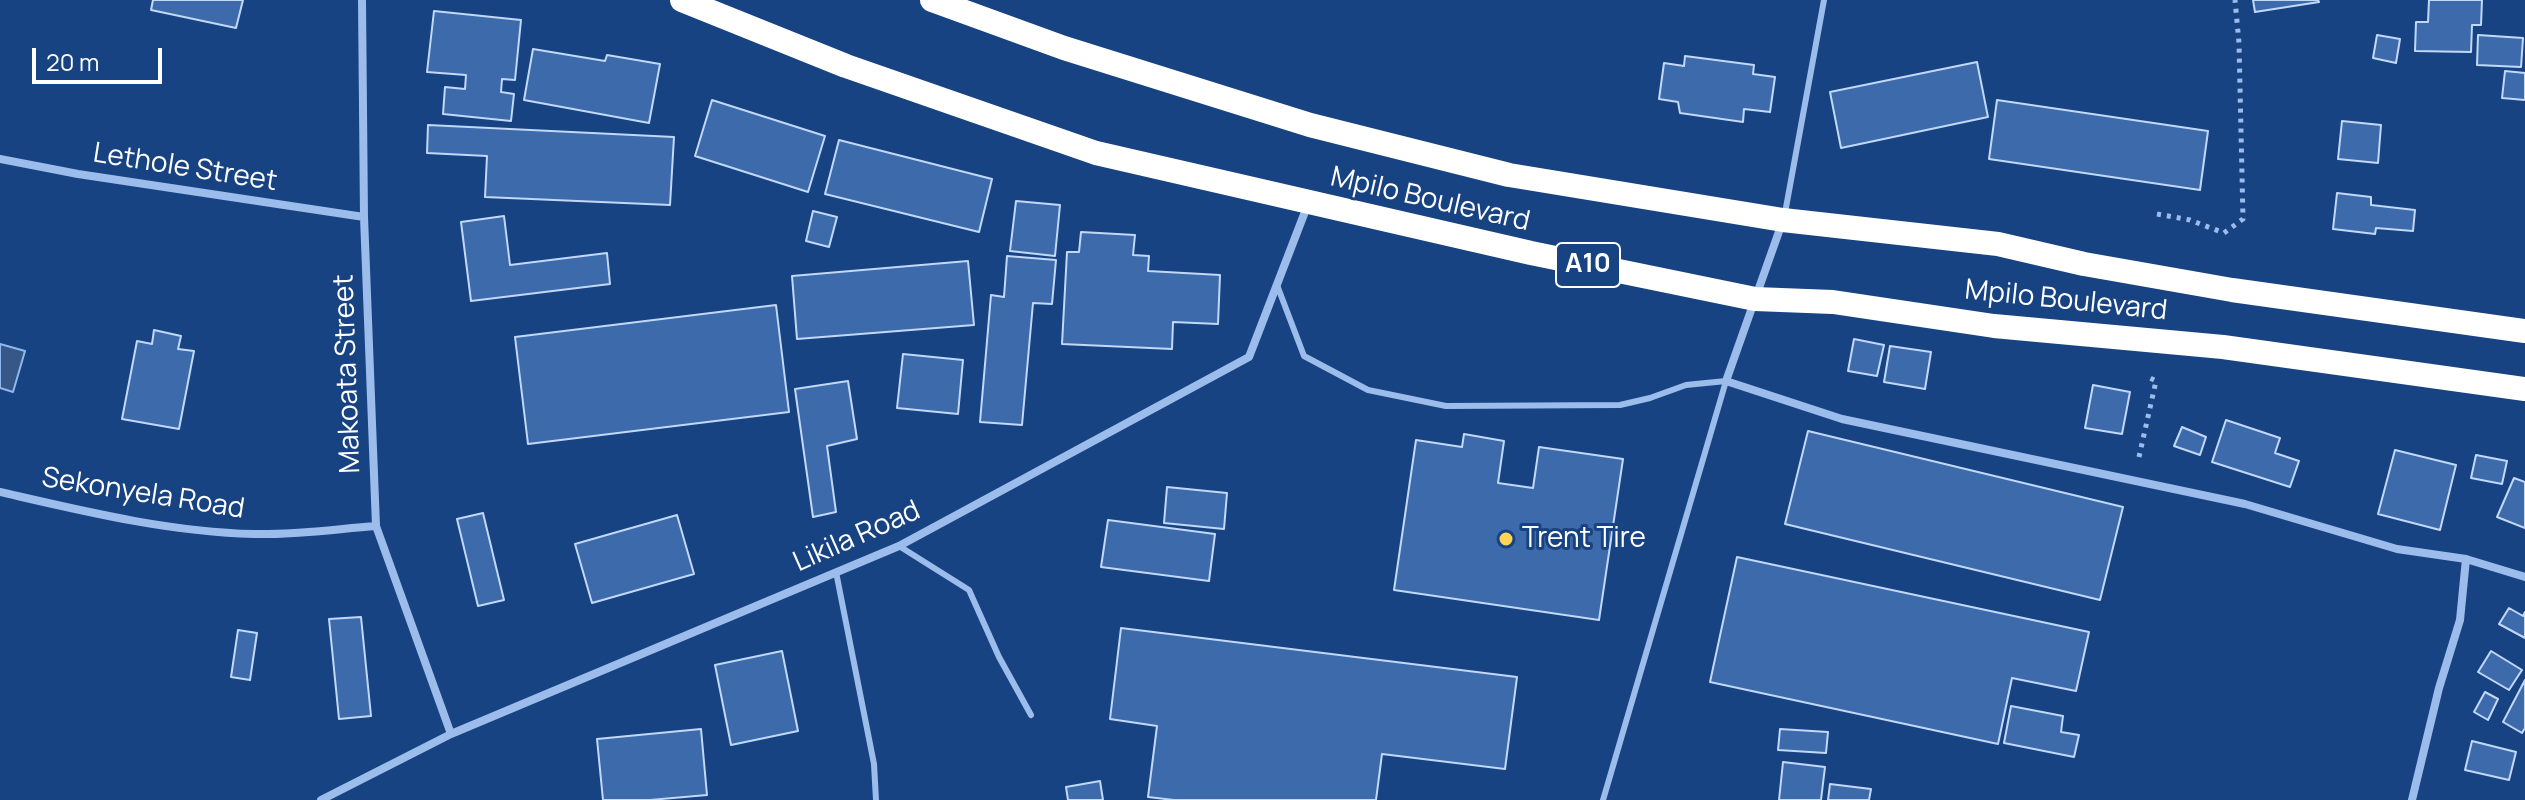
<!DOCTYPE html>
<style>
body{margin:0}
#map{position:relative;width:2525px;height:800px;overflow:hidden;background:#184382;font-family:Manrope,sans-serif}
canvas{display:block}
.scale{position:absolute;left:32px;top:48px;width:130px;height:36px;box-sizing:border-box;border:4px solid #fff;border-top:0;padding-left:10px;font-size:24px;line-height:28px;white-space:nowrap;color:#fff;-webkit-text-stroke:6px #184382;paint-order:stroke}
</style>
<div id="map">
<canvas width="2525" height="800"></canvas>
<div class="scale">20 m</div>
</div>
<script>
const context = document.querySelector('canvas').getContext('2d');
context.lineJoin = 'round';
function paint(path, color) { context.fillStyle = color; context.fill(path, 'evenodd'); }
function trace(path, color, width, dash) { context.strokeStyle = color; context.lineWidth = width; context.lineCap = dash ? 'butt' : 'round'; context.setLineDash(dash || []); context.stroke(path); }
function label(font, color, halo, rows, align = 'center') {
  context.font = font + ' Manrope,sans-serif'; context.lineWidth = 6; context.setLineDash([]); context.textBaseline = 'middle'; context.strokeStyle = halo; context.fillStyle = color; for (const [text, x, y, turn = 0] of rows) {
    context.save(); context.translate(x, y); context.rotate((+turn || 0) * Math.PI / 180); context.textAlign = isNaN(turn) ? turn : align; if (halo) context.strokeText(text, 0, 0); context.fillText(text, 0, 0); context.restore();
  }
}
const water = new Path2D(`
 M0,344L25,351L13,392L0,388Z`);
paint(water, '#375786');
trace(water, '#8fb8ee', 2);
const building = new Path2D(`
 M153,0H243L236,28L151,10Z
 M2253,0H2318L2319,2L2255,12Z
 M2429,0H2482L2481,25H2472L2471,52L2415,51L2416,22H2428Z
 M434,11L521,20L515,80L502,79L501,92L514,94L511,121L443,114L445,87L465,89L466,75L427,72Z
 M2377,35L2400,39L2396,63L2373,58Z
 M2478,35L2523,38L2521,67L2477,65Z
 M533,49L605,61L607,55L660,64L649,123L524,100Z
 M1685,56L1754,65L1753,74L1775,77L1770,112L1744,109L1743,122L1680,113L1678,102L1659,99L1664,63L1684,66Z
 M1977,62L1988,117L1841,148L1830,92Z
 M2505,71L2525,73V100L2502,98Z
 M712,100L825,136L808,192L695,156Z
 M1997,100L2208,131L2200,190L1989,159Z
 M2342,121L2381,125L2378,163L2338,159Z
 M428,125L674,137L670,205L485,197L487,156L427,153Z
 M839,140L992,179L979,232L825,194Z
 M2337,193L2371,197V205L2415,210L2413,231L2376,228L2375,234L2333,229Z
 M1016,201L1060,205L1055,256L1010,251Z
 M813,211L837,217L829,247L806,241Z
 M504,216L510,265L607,253L610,284L471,301L461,222Z
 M1081,232L1135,235L1133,255L1149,256L1148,271L1220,275L1218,324L1173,322L1172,349L1062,344L1067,252H1079Z
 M1007,256L1056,260L1052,304L1033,303L1022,425L980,422L991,295L1004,297Z
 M968,261L974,325L797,339L792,276Z
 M776,305L789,412L528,444L515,337Z
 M154,330L181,336L178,349L194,351L179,429L122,419L137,341L152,344Z
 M1854,339L1884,345L1877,376L1848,371Z
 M1890,346L1931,352L1925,389L1884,382Z
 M903,354L963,360L958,414L897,408Z
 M848,381L857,439L827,446L836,512L813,517L795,389Z
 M2093,385L2130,392L2122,434L2085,428Z
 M2226,420L2280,438L2275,453L2299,461L2290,487L2212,462Z
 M2182,427L2206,437L2200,455L2174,446Z
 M1808,431L2123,507L2100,600L1785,524Z
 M1464,434L1504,441L1498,483L1533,488L1539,447L1623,459L1599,620L1394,590L1416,440L1462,447Z
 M2395,450L2456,465L2440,530L2378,514Z
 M2476,455L2507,461L2502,484L2471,478Z
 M2514,478L2525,482V528L2497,517Z
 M1167,487L1227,493L1224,529L1164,523Z
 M483,513L504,600L478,606L457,519Z
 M677,515L694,574L592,603L575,544Z
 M1108,520L1215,534L1209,581L1101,567Z
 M1737,557L2089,632L2076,691L2012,678L1998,744L1710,682Z
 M2509,608L2523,616L2525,612V638L2499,624Z
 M361,617L371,716L339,719L329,619Z
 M1121,628L1517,677L1505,769L1382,754L1376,800H1174L1148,797L1157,726L1110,719Z
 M238,630L257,633L250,680L231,677Z
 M782,651L798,731L731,745L715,665Z
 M2491,651L2522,670L2509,690L2478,672Z
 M2525,680V728L2522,733L2503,722Z
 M2485,692L2498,699L2488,720L2474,712Z
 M2011,706L2063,716L2061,732L2079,735L2074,757L2004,743Z
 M701,729L707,795L650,800H603L597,739Z
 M1780,729L1828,732L1826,753L1778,750Z
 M2472,741L2516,752L2509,780L2465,770Z
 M1783,762L1825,767L1821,800H1779Z
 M1100,781L1103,800H1068L1066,787Z
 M1830,784L1871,789L1869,800H1828Z`);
paint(building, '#3d6aaa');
trace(building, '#c1d8f9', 2);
trace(new Path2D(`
 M2157,214L2190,220L2224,233L2243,219L2239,43L2235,0
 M2139,457L2156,381L2148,377`), '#9cbdec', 5, [4, 6]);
trace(new Path2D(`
 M1785,213L1824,0
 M1277,285L1304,356L1368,390L1446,406L1620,405L1650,398L1686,385L1726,381L1603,800
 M899,546L969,590L999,657L1031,715
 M836,572L874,764L876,800`), '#9cbdec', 6);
trace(new Path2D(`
 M362,0L364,217L376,526L451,734
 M0,159L78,174L364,217
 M1782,223L1726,381L1842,419L2245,504L2397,549L2466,559L2525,577
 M0,492C83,511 168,532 254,534C294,535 336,529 376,526
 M321,800L451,734L899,546L1249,357L1308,204
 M2412,800L2439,688L2460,620L2466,559`), '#9cbdec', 8);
trace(new Path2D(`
 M682,0L846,66L1096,153L1531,253L1755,299L1833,302L1994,326L2223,347L2525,389
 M932,0L1064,48L1310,125L1509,175L1783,220L1998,244L2084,264L2232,290L2525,331`), '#fff', 24);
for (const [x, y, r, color] of [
 [1506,539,8,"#ffd457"]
]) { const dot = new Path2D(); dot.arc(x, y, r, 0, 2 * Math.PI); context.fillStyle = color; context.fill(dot); trace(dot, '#184382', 3); }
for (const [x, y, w] of [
 [1588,265,64]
]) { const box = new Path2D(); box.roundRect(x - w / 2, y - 22, w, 44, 6); context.fillStyle = '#184382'; context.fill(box); trace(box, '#fff', 2); }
label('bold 26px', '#fff', null, [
 ["A10",1588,265]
]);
label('28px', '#fff', '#184382', [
 ["Lethole Street",185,168,9],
 ["Mpilo Boulevard",1430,200,13],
 ["Mpilo Boulevard",2066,301,6],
 ["Makoata Street",348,374,-92],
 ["Sekonyela Road",143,494,9],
 ["Likila Road",857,537,-24]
]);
label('28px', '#fff', '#184382', [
 ["Trent Tire",1522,539]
], 'left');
</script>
